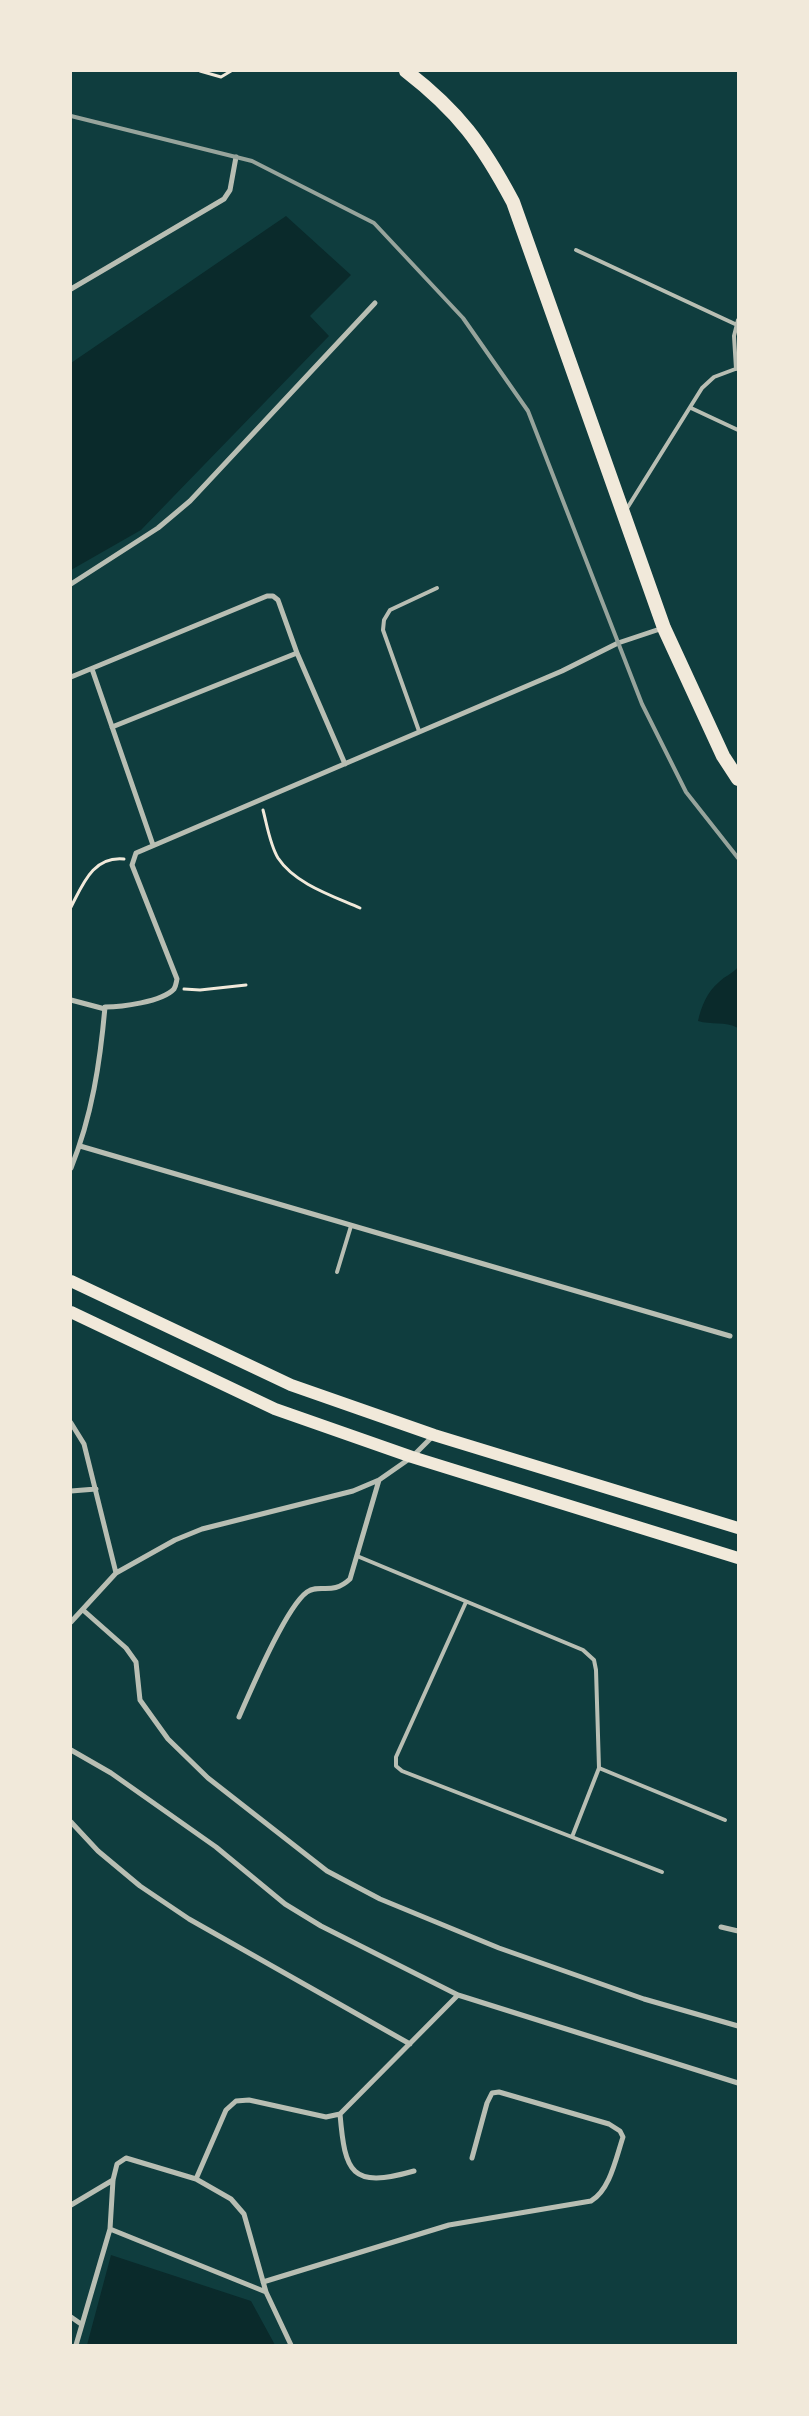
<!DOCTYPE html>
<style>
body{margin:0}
#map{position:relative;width:809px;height:2416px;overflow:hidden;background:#0f3d3e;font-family:"PT Sans",sans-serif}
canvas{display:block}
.frame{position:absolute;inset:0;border:72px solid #f1e9da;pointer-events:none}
</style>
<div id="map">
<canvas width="809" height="2416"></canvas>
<div class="frame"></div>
</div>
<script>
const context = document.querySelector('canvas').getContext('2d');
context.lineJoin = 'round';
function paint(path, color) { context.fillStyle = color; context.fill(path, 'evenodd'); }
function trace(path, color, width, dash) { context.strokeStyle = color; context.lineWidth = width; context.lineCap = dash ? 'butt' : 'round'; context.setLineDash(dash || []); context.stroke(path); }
paint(new Path2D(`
 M286,216L351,275L310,316L329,336L141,530L71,570V363Z
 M738,967V1028C725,1021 711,1025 698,1021C701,1007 707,992 719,982C725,976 732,974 738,967Z
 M111,2255L251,2301L275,2345H87Z`), '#0a2a2b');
trace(new Path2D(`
 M200,71L221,77L231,71
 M263,810C267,825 270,845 278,858C295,884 333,896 360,908
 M71,907C83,884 93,856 124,859
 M184,989L200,990L246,985`), '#f1e9da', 3);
trace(new Path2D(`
 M576,250L735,324
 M736,369L734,336L738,320
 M691,408L738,430
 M626,510L702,388L714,377L738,368
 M419,731L383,630L384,620L390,610L437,588
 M337,1272L351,1226
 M357,1556L583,1650L594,1660L596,1670L599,1768L725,1820
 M466,1602L396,1757V1766L402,1771L662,1872
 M572,1837L599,1768`), '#b8beb3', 4);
trace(new Path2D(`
 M71,289L224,199L230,190L236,157
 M71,584L158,528L190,501L375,303
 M92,669L153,845
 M71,677L267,596H273L278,600L297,653L345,764
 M112,727L297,653
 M71,1000L105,1009
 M80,1146L730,1336
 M71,1168C92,1116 100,1063 105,1007C121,1007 162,1002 174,989C176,986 176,983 177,979L132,865L136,853L562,671L618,643L663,628
 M71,1423L84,1444L116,1573
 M71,1491L96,1489
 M83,1610L126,1648L136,1662L140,1700L168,1739L208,1778L327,1871L380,1899L499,1948L644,1999L738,2026
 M71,1622L116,1573L175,1540L202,1529L353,1491L379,1480L412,1457L433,1436
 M239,1717C251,1690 286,1607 307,1592C320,1583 332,1596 350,1579L379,1480
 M71,1750L111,1773L216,1847L285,1904L321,1926L458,1995L738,2083
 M71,1822L98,1851L140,1886L189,1919L410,2044
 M721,1927L738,1931
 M340,2114C345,2173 351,2189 414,2171
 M196,2179L226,2110L236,2101L249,2100L326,2117L340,2114L458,1995
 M71,2205L113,2180
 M110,2229L266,2292
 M263,2282L449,2225L591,2201C610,2190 616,2158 623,2137L620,2131L609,2124L499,2092L492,2093L487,2103L472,2158
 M71,2317L81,2324
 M76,2345L110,2229L113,2180L117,2164L126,2158L196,2179L231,2199L244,2214L266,2292L291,2345`), '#b8beb3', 5);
trace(new Path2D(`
 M71,1281L291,1385L434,1435L738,1528
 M71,1312L275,1409L412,1457L738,1558`), '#f1e9da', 12);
trace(new Path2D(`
 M406,71C459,112 482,144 513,202L664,628L723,756L738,779`), '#f1e9da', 14);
trace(new Path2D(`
 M71,116L252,161L374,223L463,318L528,411L642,704L686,792L738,858`), '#97a49c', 4);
</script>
